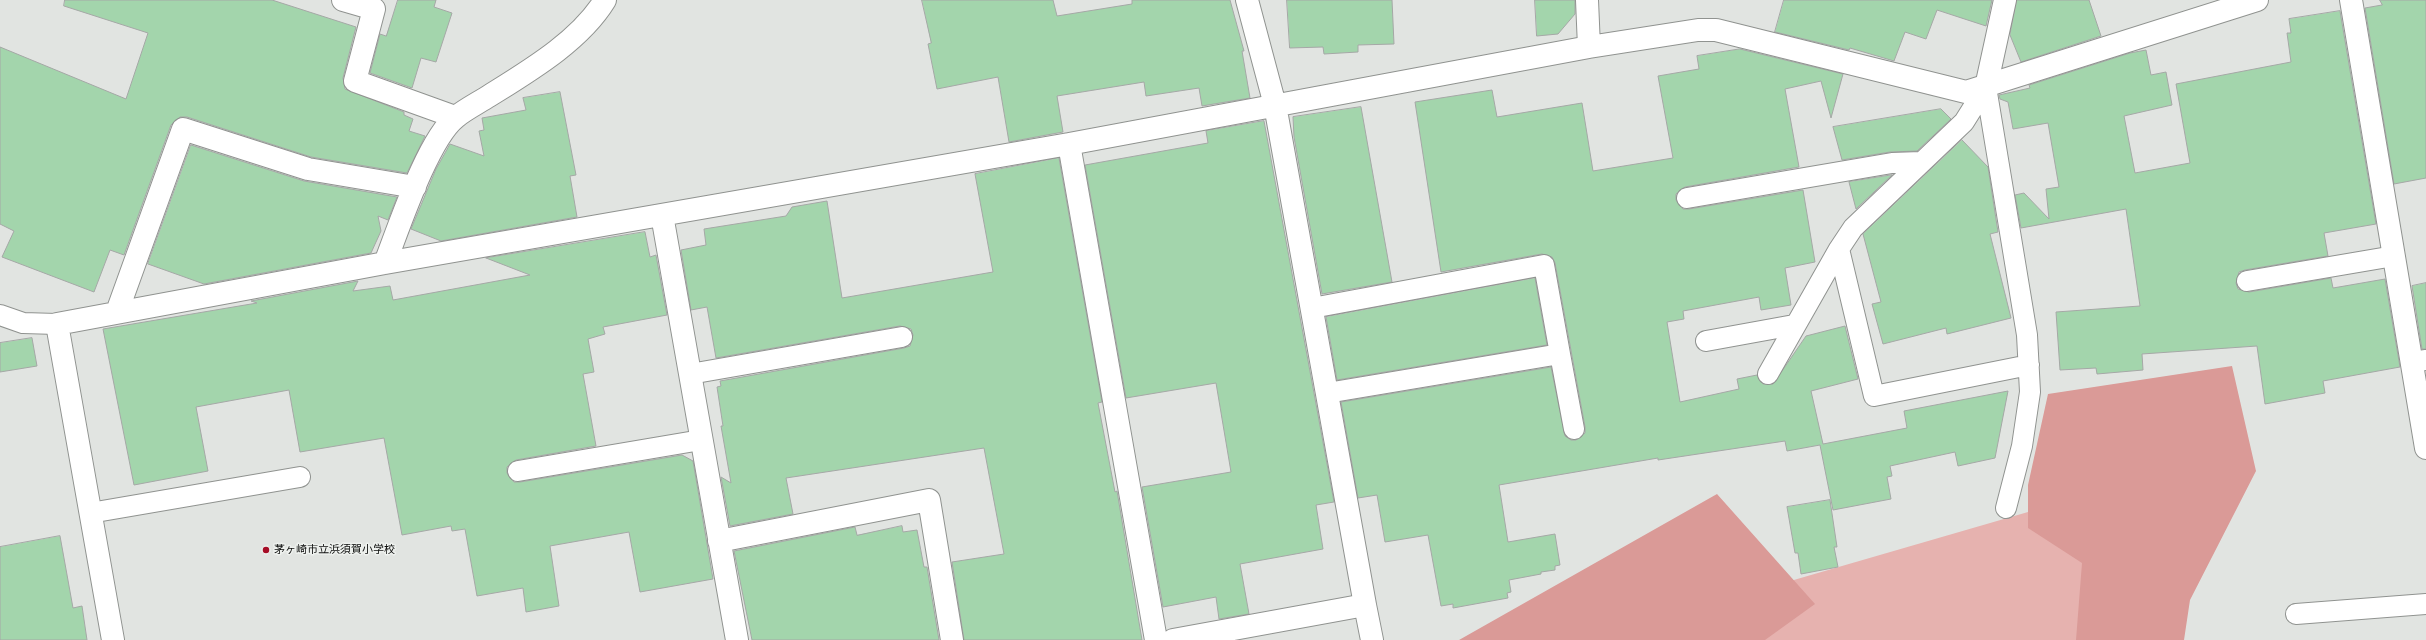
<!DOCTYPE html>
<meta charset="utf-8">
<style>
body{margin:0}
canvas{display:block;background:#e1e4e1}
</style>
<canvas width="2426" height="640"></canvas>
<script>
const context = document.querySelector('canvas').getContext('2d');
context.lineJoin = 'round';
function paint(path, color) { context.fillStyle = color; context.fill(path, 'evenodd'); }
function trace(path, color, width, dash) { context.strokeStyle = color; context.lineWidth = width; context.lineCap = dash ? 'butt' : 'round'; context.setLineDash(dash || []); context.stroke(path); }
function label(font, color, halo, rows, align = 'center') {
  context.font = font + ' "Golos Text","Noto Sans JP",sans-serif'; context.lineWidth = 3; context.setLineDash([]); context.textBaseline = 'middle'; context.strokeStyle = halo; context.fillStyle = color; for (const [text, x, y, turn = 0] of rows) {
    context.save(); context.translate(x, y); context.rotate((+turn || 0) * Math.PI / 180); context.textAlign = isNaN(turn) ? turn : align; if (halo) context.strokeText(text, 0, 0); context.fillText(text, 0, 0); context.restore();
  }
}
paint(new Path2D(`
 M2028,512L2091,516L2111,640H1656L1749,593Z`), '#e6b2af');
paint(new Path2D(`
 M2232,366L2256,471L2190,600L2184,640H2076L2082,563L2028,528V485L2048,394Z
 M1717,494L1815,604L1765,640H1459Z`), '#da9a97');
const building = new Path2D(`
 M65,0H272L356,27L343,78L345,89L404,112V115L413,119L409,131L425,136L407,173L311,157L187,117H180L171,125L124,255L110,250L94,292L2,257L14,231L0,224V47L126,99L148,33L64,6Z
 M398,0H436L434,7L452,13L436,62L421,58L412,88L370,73L380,34L386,36Z
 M922,0H1053L1057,16L1132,4V0H1230L1244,51H1242L1250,98L1202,106L1199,88L1146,96L1144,82L1057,96L1063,132L1009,142L998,77L937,89L928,44L931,43Z
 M1287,0H1392L1394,44L1358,45V52L1324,54L1323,47L1290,48Z
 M1535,0H1575V14L1558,34L1537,36Z
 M1784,0H1992L1986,26L1937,10L1926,39L1905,32L1894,61L1850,48L1849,50L1775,32Z
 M2017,0H2089L2101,36L2021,62L2010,35Z
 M2380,0H2426V178L2394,184L2365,8L2382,5Z
 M2340,11L2376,224L2324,233L2328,256L2245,270L2239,272L2236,283L2238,289L2249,292L2331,278L2333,288L2385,279L2400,367L2323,381L2325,393L2265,404L2257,346L2142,354L2143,370L2097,374L2096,368L2060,370L2056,312L2140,306L2126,209L2021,228L2015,195L2024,193L2049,219L2046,189L2059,187L2048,123L2013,129L2008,102L2000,99L1999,95L2030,88L2029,85L2130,53L2146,50L2151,75L2166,72L2172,105L2124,116L2135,173L2190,163L2176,84L2291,62L2287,33H2291L2289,19Z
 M1740,49L1843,74L1831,118L1821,81L1785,89L1799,167L1685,187L1676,194V200L1683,209H1689L1803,190L1815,262L1785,268L1791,305L1761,310L1759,297L1683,311L1684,319L1667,322L1680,402L1739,389L1737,379L1757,375L1763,384H1773L1806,336L1845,326L1858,379L1811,391L1823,444L1907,428L1904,411L2008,391L1995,458L1958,466L1955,452L1890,466L1892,476L1887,477L1891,499L1833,510L1820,445L1787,451L1785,441L1658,460V458L1499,485L1508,542L1555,534L1560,565L1555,566V570L1541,572V574L1509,580L1511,592L1507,593L1508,598L1453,608V604L1441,606L1428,535L1385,542L1377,495L1358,498L1341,402L1551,367L1565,436L1571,440H1576L1585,433V427L1555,263L1552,257L1542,254L1441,272L1415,102L1492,90L1497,117L1582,103L1593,171L1673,158L1658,76L1699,69L1697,56Z
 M560,92L576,175L570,176L577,217L441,241L411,229L436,169L450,144L484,156L479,131L484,130L482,118L526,110L523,98Z
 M1361,107L1392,282L1322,294L1294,137L1293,117Z
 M1941,109L1951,119L1917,151L1890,152L1842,160L1833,127Z
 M1264,121L1334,502L1316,505L1323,549L1240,564L1249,614L1219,619L1216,597L1163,607L1142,487L1231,472L1216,383L1126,398L1085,165L1208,143L1206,131Z
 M1962,140L1988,167L1998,232L1990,234L2011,318L1947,334L1946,328L1883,344L1872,304L1881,302L1863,234Z
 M191,145L304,181L397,197L388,220L378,216L381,231L371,253L204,284L148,264Z
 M1059,158L1102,402L1098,403L1115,492L1117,491L1142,640H964L952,562L1004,554L984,448L786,478L793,514L730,526L721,477L731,483L721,426H723L717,387L721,386L720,381L904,348L910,346L913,335L911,329L900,326L716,358L707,307L691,310L681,250L706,245L704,229L786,216L792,207L827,201L842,298L993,272L975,174Z
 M1892,175L1856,209L1849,182Z
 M645,232L650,257L656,255L667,315L603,327L605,334L588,339L594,372L583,374L596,446L516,460L507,467V473L514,482H520L682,455L693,461L713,579L640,592L629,532L550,546L559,606L526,612L523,588L477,596L465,529L452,531L451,526L402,535L384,438L300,452L289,390L196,407L208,471L134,485L103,329L257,303L251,301L358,281L353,291L390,286L393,300L530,275L486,258Z
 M1535,278L1547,345L1337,380L1326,317Z
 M2426,283V349H2422L2412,286Z
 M32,338L37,366L0,372V343Z
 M1830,500L1837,547H1834L1838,567L1801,574L1798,553H1795L1787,507Z
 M902,526L903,532L917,530L924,567H927L939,640H752L734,551L855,527L857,535Z
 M60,536L73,608L82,606L87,640H0V547Z`);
paint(building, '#a3d5ac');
trace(building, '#a5a8a6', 1);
const lane = new Path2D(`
 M1986,87L1964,122L1853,228L1839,249L1874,396L2029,365
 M1986,87L2027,335L2030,392L2022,446L2006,508
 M1687,198L1892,163L1921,162
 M2247,281L2394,256
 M1312,308L1544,265L1560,354L1327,393
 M0,315L23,323L57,324
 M1706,341L1794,325
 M1560,354L1574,429
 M2412,362L2426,360
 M690,374L902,337
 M1768,374L1839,249
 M518,471L701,440
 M90,513L300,477
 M2296,614L2426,604`);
const street = new Path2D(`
 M343,0L374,9L355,81L455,117
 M2351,0L2426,448
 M1589,47L1698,30H1716L1966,92L2257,0
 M1986,87L2005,0
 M1069,144L1156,640
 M662,215L737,640
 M385,263C399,227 428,139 456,117C466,109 478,103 489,96C529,71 580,41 605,0
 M117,312L183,129L308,169L415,187
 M719,541L929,500L952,640
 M1365,605L1372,640
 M113,640L57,324L385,263L1069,144L1589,47L1587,0
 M1173,640L1365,605L1275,105L1247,0`);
trace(lane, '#909390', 22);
trace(street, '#909390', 24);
trace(lane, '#fff', 20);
trace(street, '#fff', 22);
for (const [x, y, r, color] of [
 [266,550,4,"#a60d26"]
]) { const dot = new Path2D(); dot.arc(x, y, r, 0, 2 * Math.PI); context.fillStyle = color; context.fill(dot); trace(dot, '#eef1ee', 1.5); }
label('11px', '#0c0d0c', '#eef1ee', [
 ["茅ヶ崎市立浜須賀小学校",274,550]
], 'left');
</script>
